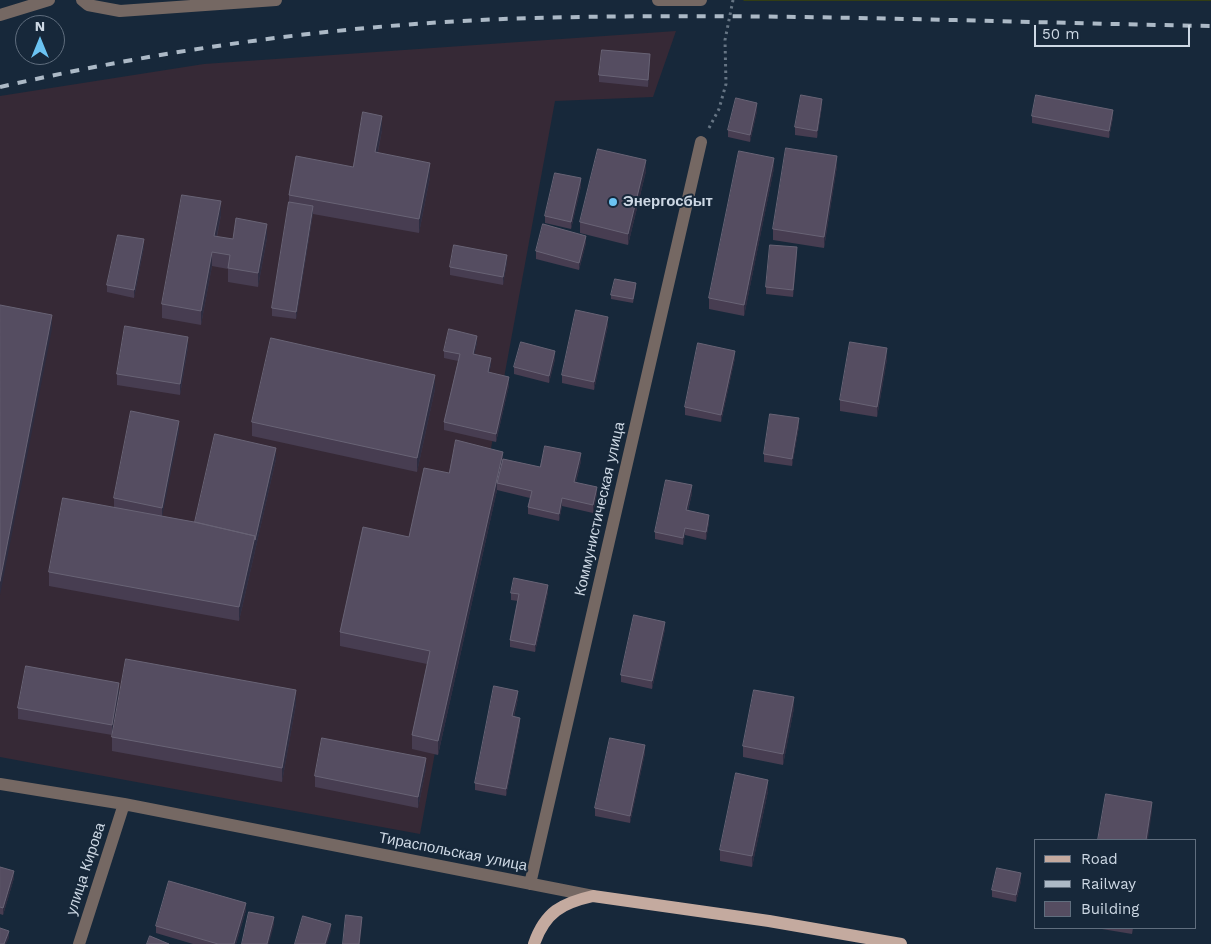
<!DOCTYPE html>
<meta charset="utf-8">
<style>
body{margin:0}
#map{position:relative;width:1211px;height:944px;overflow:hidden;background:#17283a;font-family:"Work Sans",sans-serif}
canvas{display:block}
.legend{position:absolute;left:1034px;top:839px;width:162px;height:90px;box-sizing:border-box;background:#17283a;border:1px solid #606e7e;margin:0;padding:6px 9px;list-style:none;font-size:15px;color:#cdd8e4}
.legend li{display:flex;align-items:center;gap:10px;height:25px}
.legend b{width:25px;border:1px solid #606e7e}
.north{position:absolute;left:15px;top:15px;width:50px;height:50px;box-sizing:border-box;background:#17283a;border:1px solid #606e7e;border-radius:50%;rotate:0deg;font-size:14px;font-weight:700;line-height:20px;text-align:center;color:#cdd8e4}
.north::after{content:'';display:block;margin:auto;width:18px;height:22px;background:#6bc3f2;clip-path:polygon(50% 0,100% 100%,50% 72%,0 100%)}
.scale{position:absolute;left:1034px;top:25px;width:156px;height:22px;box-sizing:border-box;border:2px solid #cdd8e4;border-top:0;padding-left:6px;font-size:15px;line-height:18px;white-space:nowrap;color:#cdd8e4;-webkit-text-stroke:4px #17283a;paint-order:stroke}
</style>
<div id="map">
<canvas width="1211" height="944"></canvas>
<ul class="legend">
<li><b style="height:6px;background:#c4aa9f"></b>Road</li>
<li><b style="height:6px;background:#acb9c6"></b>Railway</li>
<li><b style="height:14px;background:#554d61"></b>Building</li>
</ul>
<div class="north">N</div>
<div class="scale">50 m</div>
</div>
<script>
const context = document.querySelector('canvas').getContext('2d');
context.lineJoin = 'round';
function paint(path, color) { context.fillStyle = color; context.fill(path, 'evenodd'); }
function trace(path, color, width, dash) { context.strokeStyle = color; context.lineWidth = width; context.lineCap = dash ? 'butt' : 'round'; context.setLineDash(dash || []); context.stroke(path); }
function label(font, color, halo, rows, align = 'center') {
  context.font = font + ' "Work Sans",sans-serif'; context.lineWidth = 4; context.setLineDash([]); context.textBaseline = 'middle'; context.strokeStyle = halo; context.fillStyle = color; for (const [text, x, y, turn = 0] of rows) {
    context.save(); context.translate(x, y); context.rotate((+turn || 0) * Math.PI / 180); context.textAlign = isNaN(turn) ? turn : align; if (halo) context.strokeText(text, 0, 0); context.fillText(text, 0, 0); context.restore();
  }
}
paint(new Path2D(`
 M676,31L653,97L555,101L420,834L0,757V96L204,64Z`), '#362936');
paint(new Path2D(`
 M744,0H1211V1H743Z`), '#323d14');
trace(new Path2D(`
 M709,128L719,109L726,84L725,40L733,0`), '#667584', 3, [2.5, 4]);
trace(new Path2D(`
 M82,0L88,5L120,11L276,0
 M658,0H701
 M0,15L49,0
 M0,784L124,804L593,896
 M530,884L701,142
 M79,944L124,804`), '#756863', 12);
trace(new Path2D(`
 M534,944C545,912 562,903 593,896L769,921L901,944`), '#c4aa9f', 12);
trace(new Path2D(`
 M0,87C175,47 353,23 533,18C758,12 985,22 1211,26`), '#acb9c6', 4, [9, 9]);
paint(new Path2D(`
 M650,62L648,87L599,82V75Z
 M822,106L817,138L795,135V127Z
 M757,111L750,142L728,137V130Z
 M1032,116L1113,117L1109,138L1032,123Z
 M382,130L378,152L430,177L419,233L313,214L296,319L272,316V308L289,202V195L353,167Z
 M837,166L824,248L773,240V229Z
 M774,168L744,316L709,309V298Z
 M646,171L628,245L580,233V222Z
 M581,186L571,229L545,223V216Z
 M221,215L217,237L233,239L267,238L258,287L228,282V269L212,266L201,325L162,318V304Z
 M586,243L579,270L536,259V251Z
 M144,247L134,298L107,292V285Z
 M797,254L793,297L766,294V287Z
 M507,262L503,285L450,275V267Z
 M636,287L633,303L611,299V295Z
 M608,325L594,390L562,383V375Z
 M477,343L474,354L491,365L489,373L509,385L496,442L444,430V422L458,361L444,358V351Z
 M188,347L180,395L117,385V374Z
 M735,358L721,422L685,415V407Z
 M555,359L549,383L514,374V367Z
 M887,359L877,417L840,411V400Z
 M435,389L417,472L252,436V422Z
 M799,426L792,466L764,462V454Z
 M179,431L162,516L195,522L276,459L239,621L49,586V572L114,507V498Z
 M503,459L540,467L581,461L576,482L597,494L593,513L562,506L559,521L528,514V507L530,498L497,490L438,755L412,749V735L427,664L340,646V632L409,537L449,473Z
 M692,493L688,511L709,522L706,540L685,535L683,545L655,539V532Z
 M548,592L535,652L510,647V640L518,601L511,600V593Z
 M665,629L652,689L621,682V675Z
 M119,683L112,735L18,719V708Z
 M518,698L514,717L520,725L506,796L475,790V783Z
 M296,704L282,782L112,751V737Z
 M794,708L783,765L743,757V746Z
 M645,753L630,823L595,816V808Z
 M426,769L418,808L315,787V776Z
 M768,791L752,867L720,861V850Z
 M0,867L14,878L3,915L0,914Z
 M1021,881L1016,902L992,897V890Z
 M246,910L236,944H193L156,933V926Z
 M1096,928H1133L1132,934Z`), '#473d51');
paint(new Path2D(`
 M650,54V62L648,87V80Z
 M822,99V106L817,138V131Z
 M757,103V111L750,142V135Z
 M1113,110V117L1109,138V131Z
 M382,116V130L375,166V152Z
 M837,156V166L824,248V237Z
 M774,158V168L744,316V305Z
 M646,160V171L628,245V234Z
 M430,163V177L419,233V219Z
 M581,178V186L571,229V222Z
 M221,201V215L214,250V236Z
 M313,206V213L296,319V312Z
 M267,224V238L258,287V273Z
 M586,236V243L579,270V263Z
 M144,239V247L134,298V290Z
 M797,247V254L793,297V290Z
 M212,252V266L201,325V311Z
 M507,255V262L503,285V277Z
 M52,315V329L0,595V581Z
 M608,317V325L594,390V382Z
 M477,336V343L473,361V354Z
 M188,337V347L180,395V384Z
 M887,348V359L877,417V407Z
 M555,351V359L549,383V376Z
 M735,351V358L721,422V415Z
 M491,358V365L488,380V372Z
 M435,375V389L417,472V458Z
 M509,377V385L496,442V434Z
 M799,418V426L792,466V459Z
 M179,421V431L162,518V508Z
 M276,448V459L239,621V607L255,536Z
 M503,452V466L497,483V490L438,755V741Z
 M581,453V461L574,489V482Z
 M692,485V493L686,518V510Z
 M597,487V494L593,513V505Z
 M562,498V506L559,521V514Z
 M709,515V522L706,540V532Z
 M685,528V535L683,545V538Z
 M548,585V592L535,652V645Z
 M665,622V629L652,689V681Z
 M119,683V694L112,735V725Z
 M296,690V704L282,782V768Z
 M518,691V698L512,724V716Z
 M794,697V708L783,765V754Z
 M520,718V725L506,796V789Z
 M645,745V753L630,823V816Z
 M426,758V769L418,808V797Z
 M768,780V791L752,867V856Z
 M1152,802V812L1148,840H1146Z
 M14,871V878L3,915V908Z
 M1021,873V881L1016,902V895Z
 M246,903V910L236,944H234Z
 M274,917V925L269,944H267Z
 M362,917V924L360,944H359Z
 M331,924V931L327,944H325Z
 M9,931V938L6,944H4Z`), '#2e2d41');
const building = new Path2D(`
 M602,50L650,54L648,80L599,75Z
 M801,95L822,99L817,131L795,127Z
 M1036,95L1113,110L1109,131L1032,116Z
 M736,98L757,103L750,135L728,130Z
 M363,112L382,116L375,152L430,163L419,219L289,195L296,156L353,167Z
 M786,148L837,156L824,237L773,229Z
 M598,149L646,160L628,234L580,222Z
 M739,151L774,158L744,305L709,298Z
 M555,173L581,178L571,222L545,216Z
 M182,195L221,201L214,236L233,239L236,218L267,224L258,273L228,268L230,255L212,252L201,311L162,304Z
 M289,202L313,206L296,312L272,308Z
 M543,224L586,236L579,263L536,251Z
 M118,235L144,239L134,290L107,285Z
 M454,245L507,255L503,277L450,267Z
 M770,245L797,247L793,290L766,287Z
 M615,279L636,283L633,299L611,295Z
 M0,305L52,315L0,581Z
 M576,310L608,317L594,382L562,375Z
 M125,326L188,337L180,384L117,374Z
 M449,329L477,336L473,354L491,358L488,372L509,377L496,434L444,422L460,354L444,351Z
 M271,338L435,375L417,458L252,422Z
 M521,342L555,351L549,376L514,367Z
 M850,342L887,348L877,407L840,400Z
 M698,343L735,351L721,415L685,407Z
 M131,411L179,421L162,508L114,498Z
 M770,414L799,418L792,459L764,454Z
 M215,434L276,448L255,540V536L195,522Z
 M456,440L503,452L438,741L412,735L430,651L340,632L363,527L409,537L424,468L449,473Z
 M545,446L581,453L574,482L597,487L593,505L562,498L559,514L528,507L532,491L497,483L503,459L540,467Z
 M666,480L692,485L686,510L709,515L706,532L685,528L683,538L655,532Z
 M63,498L194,522L255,536L239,607L49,572Z
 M514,578L548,585L535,645L510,640L519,594L511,593Z
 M634,615L665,622L652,681L621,675Z
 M126,659L296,690L282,768L112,737Z
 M26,666L119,683L112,725L18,708Z
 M494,686L518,691L512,716L520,718L506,789L475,783Z
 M754,690L794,697L783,754L743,746Z
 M322,738L426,758L418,797L315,776Z
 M610,738L645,745L630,816L595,808Z
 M736,773L768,780L752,856L720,850Z
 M1106,794L1152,802L1146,840H1098Z
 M0,867L14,871L3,908L0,907Z
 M997,868L1021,873L1016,895L992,890Z
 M169,881L246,903L234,944H218L156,926Z
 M249,912L274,917L267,944H242Z
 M346,915L362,917L359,944H343Z
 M303,916L331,924L325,944H295Z
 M0,928L9,931L4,944H0Z
 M150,936L169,944H147Z`);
paint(building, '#554d61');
trace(building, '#686375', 1);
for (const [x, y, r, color] of [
 [613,202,5,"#6bc3f2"]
]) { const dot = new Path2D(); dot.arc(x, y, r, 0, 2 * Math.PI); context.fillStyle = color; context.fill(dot); trace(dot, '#17283a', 2); }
label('bold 15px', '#cdd8e4', '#17283a', [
 ["Энергосбыт",623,202]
], 'left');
label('15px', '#cdd8e4', '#17283a', [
 ["Коммунистическая улица",600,509,-77],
 ["Тираспольская улица",453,852,11],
 ["улица Кирова",86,869,-72]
]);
</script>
